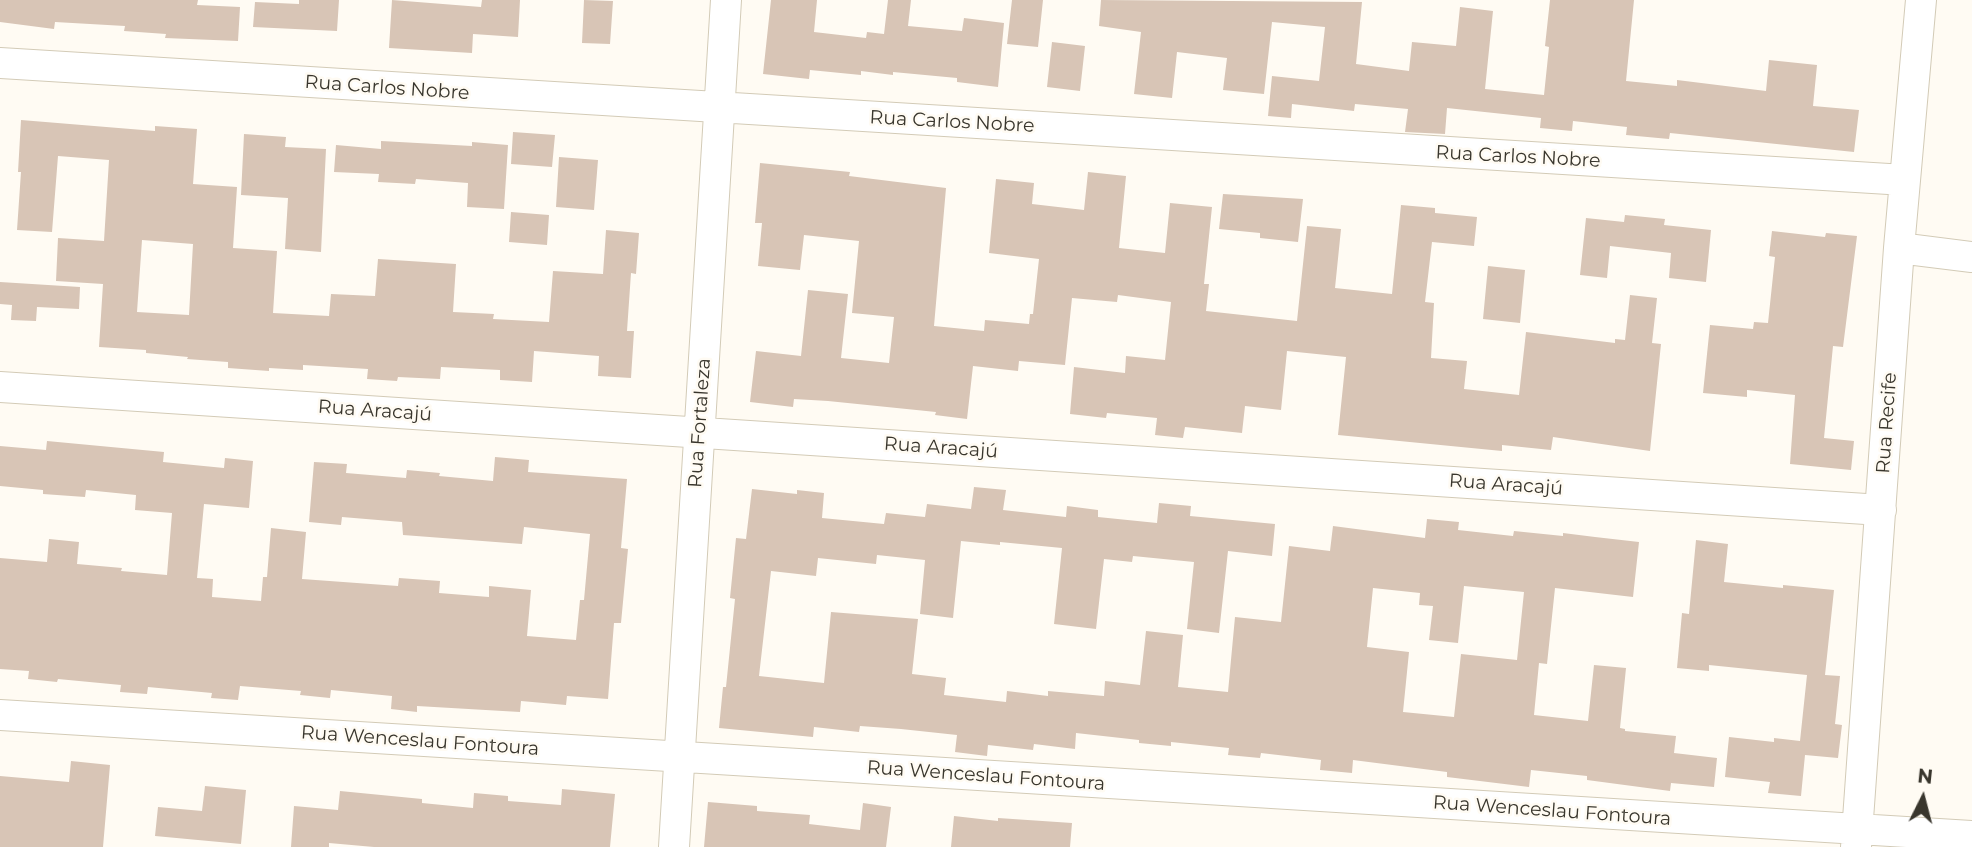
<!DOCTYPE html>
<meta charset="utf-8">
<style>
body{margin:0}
#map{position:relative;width:1972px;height:847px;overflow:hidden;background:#fffbf3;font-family:Montserrat,sans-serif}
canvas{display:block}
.north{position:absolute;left:1888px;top:763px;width:70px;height:70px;-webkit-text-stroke:5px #fffbf3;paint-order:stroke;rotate:6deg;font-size:19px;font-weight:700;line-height:28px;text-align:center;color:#39362d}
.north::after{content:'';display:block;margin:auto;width:24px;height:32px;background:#39362d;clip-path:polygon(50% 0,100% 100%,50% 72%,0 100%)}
</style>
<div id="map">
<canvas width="1972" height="847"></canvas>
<div class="north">N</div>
</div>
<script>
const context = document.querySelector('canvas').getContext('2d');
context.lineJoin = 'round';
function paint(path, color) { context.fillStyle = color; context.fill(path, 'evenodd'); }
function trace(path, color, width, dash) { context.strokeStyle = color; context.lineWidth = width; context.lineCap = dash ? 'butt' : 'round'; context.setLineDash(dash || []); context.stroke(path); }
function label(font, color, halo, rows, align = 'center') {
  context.font = font + ' Montserrat,sans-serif'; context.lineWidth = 5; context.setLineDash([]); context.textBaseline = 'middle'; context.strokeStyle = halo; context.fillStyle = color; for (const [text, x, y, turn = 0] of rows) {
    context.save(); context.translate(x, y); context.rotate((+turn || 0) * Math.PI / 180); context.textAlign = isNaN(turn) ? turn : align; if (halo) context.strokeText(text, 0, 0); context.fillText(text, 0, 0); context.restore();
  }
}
paint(new Path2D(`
 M0,0H198L197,5L240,7L238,41L165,38L166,34L124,31L125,26L55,22L54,29L0,22Z
 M299,0H339L337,31L253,27L255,2L299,4Z
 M392,0L481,7L482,0H520L518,37L473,34L472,53L389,48Z
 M584,0L613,1L610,44L582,43Z
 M771,0H817L814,32L866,38L867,32L884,34L888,0H911L908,26L962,31L964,18L1004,23L998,87L957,82V78L893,72V75L861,71V75L810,70L809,79L763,74Z
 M1012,0H1043L1038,47L1007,44Z
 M1101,0L1362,2L1356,64L1409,71L1412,42L1456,46L1460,7L1493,11L1485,89L1544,95L1549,47L1545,46L1550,0H1634L1626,81L1677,86V80L1766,91L1769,60L1817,65L1813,106L1859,110L1854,152L1670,133L1669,139L1626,135L1627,127L1573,121L1572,131L1540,128L1541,118L1447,108L1445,134L1405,132L1408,109L1355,104L1354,111L1292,104L1291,118L1268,116L1272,76L1319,81L1325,27L1272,22L1264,94L1223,90L1227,58L1177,52L1172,98L1134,94L1141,32L1099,26Z
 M1052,42L1085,46L1080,91L1047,87Z
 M21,120L155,131V126L197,129L193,184L237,187L233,248L277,251L273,313L329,316L331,294L375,296L378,259L456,264L453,312L494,314L493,319L549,322L553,271L603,274L606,230L639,233L636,274L631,273L627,331H634L631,378L598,376L599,356L534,351L532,382L500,380V370L441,367L440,379L398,377L397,381L367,379L368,369L303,365V370L269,368V371L228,368V362L187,359L188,357L146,353V350L99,347L103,284L56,281L58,238L104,241L109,160L58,156L52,232L17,230L21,172H18ZM142,240L193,244L189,315L137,312Z
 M513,132L555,135L552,167L511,164Z
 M244,134L286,137L285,147L326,149L321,252L285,249L288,198L241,195Z
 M381,141L472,146V142L508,145L504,209L467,207L468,183L416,179L415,184L378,182L379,174L334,172L336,145L381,149Z
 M559,157L598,160L594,210L556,207Z
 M760,163L850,172L849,176L946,188L934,326L984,331L985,320L1029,324L1030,314H1033L1039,259L989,253L996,179L1034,183L1032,204L1084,210L1088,172L1126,176L1119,248L1165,253L1170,203L1212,207L1204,284H1209L1206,311L1297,321L1307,226L1341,229L1335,288L1392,294L1401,205L1435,208V213L1477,217L1474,246L1432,242L1425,302L1434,303L1431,358L1467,361L1464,389L1519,395L1526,332L1615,343V339L1625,340L1630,295L1657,298L1652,343L1661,344L1650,451L1553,437L1551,450L1502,445V451L1338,435L1346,357L1287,351L1281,410L1245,406L1242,433L1185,427L1183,438L1155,435L1157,418L1107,413L1106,418L1070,414L1074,367L1125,373L1126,356L1165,360L1171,302L1118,295L1117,302L1072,298L1065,365L1019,361L1018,371L973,366L967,419L935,415L936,412L828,401L794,399L793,407L750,402L756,351L801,356L808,290L848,294L841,358L889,363L894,317L852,313L859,241L804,235L800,270L758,266L762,223H755Z
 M1223,194L1303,199L1298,242L1260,238V233L1219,229Z
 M511,212L549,215L547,245L509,242Z
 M1625,215L1665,219L1664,225L1711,230L1706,282L1669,278L1671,253L1610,246L1607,278L1580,275L1586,218L1624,222Z
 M1772,231L1825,237L1826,233L1857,236L1843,347L1833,346L1824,438L1854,441L1851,470L1790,464L1795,395L1747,390V397L1703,393L1710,325L1753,329L1754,322L1768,323L1775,257L1769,256Z
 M1488,266L1525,270L1520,323L1483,319Z
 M0,282L80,287L79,309L37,307L36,321L11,320L12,305L0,304Z
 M47,441L164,452L163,462L224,468L225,458L253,461L249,508L204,504L197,578L213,579L212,597L261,601L263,577H267L271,528L306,532L302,579L398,586L399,578L440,581L439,593L489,597V586L531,590L527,636L576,640L580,600H584L590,534L524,527L522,544L403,535L402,522L342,517L341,525L309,522L314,462L347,464L346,473L406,478L407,470L440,473L439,476L493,481L495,457L529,460L528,472L627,479L621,548L628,549L621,623H614L608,699L567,696L566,705L521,701L520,712L417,706V712L391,709L392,696L331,690L330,698L300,695L301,691L240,686L238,700L211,698L212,693L148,687L147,694L120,692L121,685L58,679L57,682L28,679L29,671L0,669V558L47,562L49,539L79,542L77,564L122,568L121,571L167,575L172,513L135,510L136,495L86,490L85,497L43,494V490L0,486V446L46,450Z
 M974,487L1006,490L1003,510L1066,517L1067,506L1098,510V517L1157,523L1159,503L1191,506L1190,516L1275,524L1272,556L1228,551L1219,633L1187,629L1194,562L1133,556L1132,562L1104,559L1096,629L1054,624L1062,548L1000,542V545L961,541L953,618L920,614L925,560L877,555L876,564L818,558L816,576L771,571L759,676L824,683L831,612L918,619L912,674L946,678L944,695L1006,702L1007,691L1048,696V691L1104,696L1105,681L1140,685L1146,631L1183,635L1178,687L1228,692L1235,617L1281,622L1289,546L1330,551L1333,526L1425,538L1427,519L1459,522L1458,530L1513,536L1514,531L1563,536V533L1595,537L1639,542L1633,597L1555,588L1547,664L1539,663L1534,715L1588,721L1594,665L1626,668L1620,728L1625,729V731L1676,736L1674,753L1717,758L1714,787L1671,783L1670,791L1587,780V776L1531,770L1529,787L1447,777V772L1353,760L1352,773L1320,770L1321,760L1261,753L1260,758L1228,755L1229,748L1171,742V746L1139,743V740L1076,733L1075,749L1034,744L1033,750L988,745L987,756L955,752L957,735L901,729L860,726L859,732L814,727L813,737L719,728L723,687H726L735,599L730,598L736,538L746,539L752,489L797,494V490L824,493L822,518L884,524L886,513L925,517L927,504L971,509ZM1464,586L1524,592L1517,660L1461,654L1454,717L1403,712L1409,652L1367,647L1373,588L1420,593L1419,605L1433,606L1429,640L1458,643Z
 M1696,540L1728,544L1724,582L1783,588V585L1834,590L1825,675L1840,676L1835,724L1842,725L1838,758L1805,755L1801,796L1768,793L1770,782L1725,777L1729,737L1774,742V738L1800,741L1807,675L1709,665V671L1677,668L1682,613L1689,614Z
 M71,761L110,765L103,847H0V776L69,782Z
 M205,786L246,790L241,844L155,836L158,807L202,811Z
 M562,789L615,794L610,847H374L329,843V847H291L294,806L338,810L340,791L422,799V803L473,808L474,793L508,796V801L561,805Z
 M708,802L757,806V811L810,815L809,824L860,830L863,803L891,807L886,847H704Z
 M954,816L998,821V818L1072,823L1070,847H951Z`), '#d8c5b6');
const minor = new Path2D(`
 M0,63L1905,180
 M1899,248L1972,257
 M0,387L1881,510
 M0,715L1972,836
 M674,847L726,0
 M1856,847L1899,248L1921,0`);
trace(minor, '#d3cbb7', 32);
trace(minor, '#fff', 30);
label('19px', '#39362d', '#fffbf3', [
 ["Rua Carlos Nobre",387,88,4],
 ["Rua Carlos Nobre",952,122,3],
 ["Rua Carlos Nobre",1518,157,3],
 ["Rua Aracajú",375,411,4],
 ["Rua Fortaleza",700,423,-86],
 ["Rua Recife",1887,423,-86],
 ["Rua Aracajú",941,448,4],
 ["Rua Aracajú",1506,485,4],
 ["Rua Wenceslau Fontoura",420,741,4],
 ["Rua Wenceslau Fontoura",986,776,4],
 ["Rua Wenceslau Fontoura",1552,811,4]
]);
</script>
